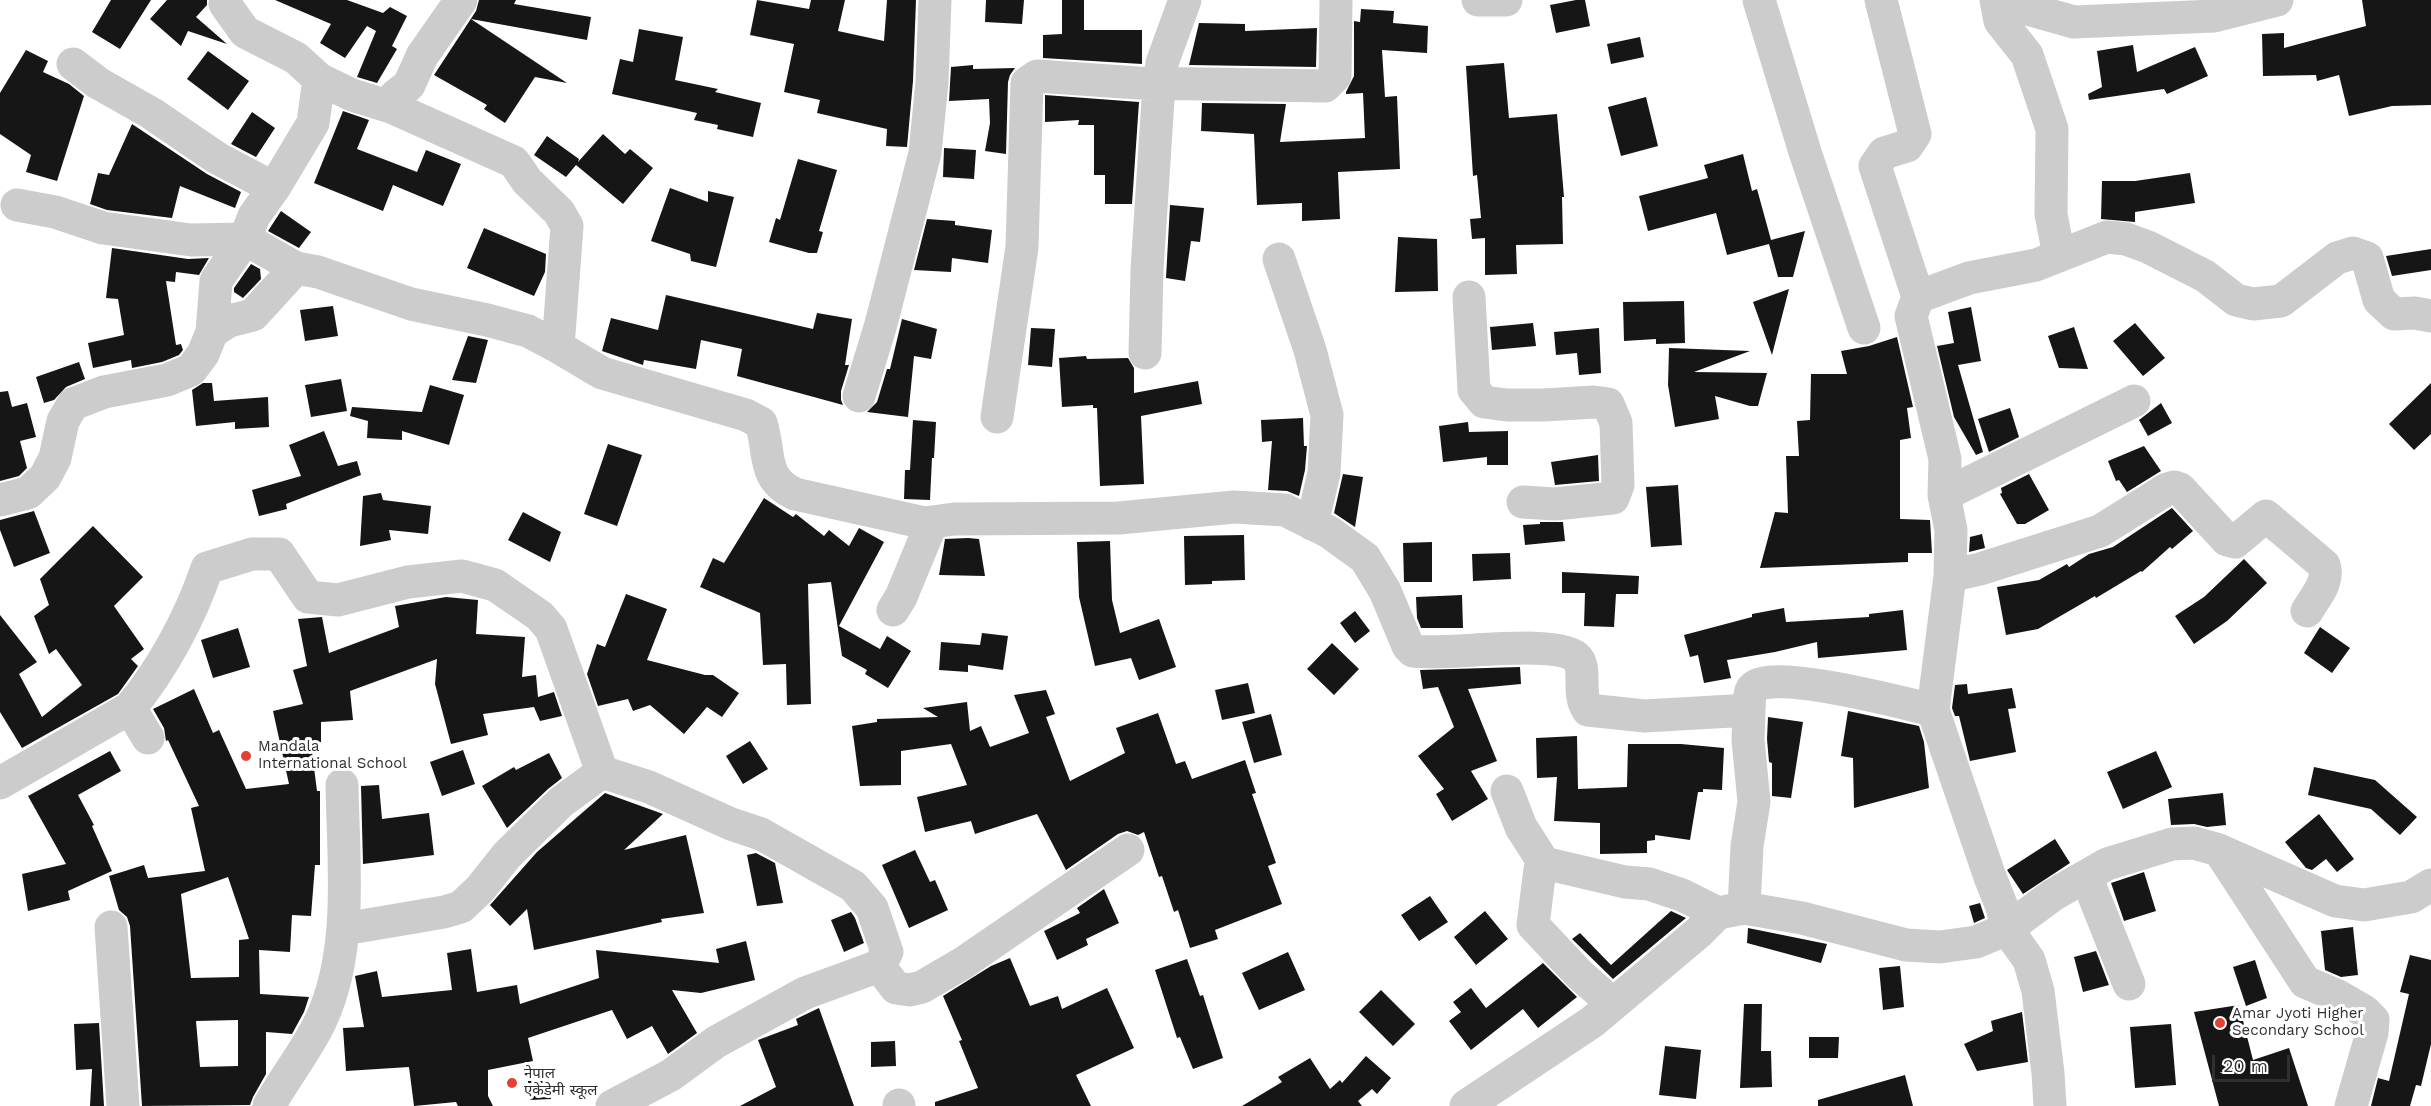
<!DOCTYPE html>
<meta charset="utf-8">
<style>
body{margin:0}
#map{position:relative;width:2431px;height:1106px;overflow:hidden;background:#fff;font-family:"Work Sans",sans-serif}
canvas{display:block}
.scale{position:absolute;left:2212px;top:1055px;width:78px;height:27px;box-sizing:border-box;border:3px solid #2f2f2f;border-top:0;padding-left:8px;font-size:18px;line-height:21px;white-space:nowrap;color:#2f2f2f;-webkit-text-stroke:4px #fff;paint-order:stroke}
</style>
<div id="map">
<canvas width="2431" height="1106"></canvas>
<div class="scale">20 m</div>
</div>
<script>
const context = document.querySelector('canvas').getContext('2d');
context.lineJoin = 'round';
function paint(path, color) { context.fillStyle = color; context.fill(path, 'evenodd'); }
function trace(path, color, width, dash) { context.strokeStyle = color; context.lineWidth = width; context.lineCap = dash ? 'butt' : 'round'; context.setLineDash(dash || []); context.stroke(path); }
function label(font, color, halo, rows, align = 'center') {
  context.font = font + ' "Work Sans","Noto Sans Devanagari",sans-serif'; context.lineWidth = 6; context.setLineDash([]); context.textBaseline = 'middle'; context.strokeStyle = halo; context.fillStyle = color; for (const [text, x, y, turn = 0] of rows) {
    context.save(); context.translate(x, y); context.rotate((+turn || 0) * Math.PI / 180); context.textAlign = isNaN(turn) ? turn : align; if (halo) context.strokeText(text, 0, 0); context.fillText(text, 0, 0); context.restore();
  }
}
paint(new Path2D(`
 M111,0H151L120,49L92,32Z
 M167,0H207V5L196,17L227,44L188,31L181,46L150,19Z
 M275,0H347L383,13L390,7L407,16L392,46L397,49L377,83L357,77L376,31L367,26L345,58L320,43L331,24Z
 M479,0H516L514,4L591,17L587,40L471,19L567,83L535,77L505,123L484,109L487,105L434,75L476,11Z
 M757,0L809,9L811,0H845L838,31L884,41L887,0H916L913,81L907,147L886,146L887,129L817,113L820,100L784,92L794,44L750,35Z
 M986,0H1024L1022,24L985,22Z
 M1062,0H1084V30H1142V64L1043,58V35L1062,34Z
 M1576,0H1585L1590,26L1556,33L1550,5Z
 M2362,0H2431V105L2392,106L2349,116L2339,75L2317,81L2316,75L2263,76L2262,34L2284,33V48L2366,26Z
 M1361,9L1394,11L1393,23L1428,26L1427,53L1382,50L1385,97L1397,96L1400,169L1338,172L1340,219L1302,221V203L1257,205L1254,134L1201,131L1202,103L1286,104L1280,142L1365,138L1363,93L1346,94V92L1354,76V21L1360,22Z
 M1199,23L1245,24V31L1317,28L1316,67L1189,65Z
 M639,29L683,37L675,80L718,89L715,92L761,103L753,137L717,129L718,125L694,120L697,113L612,94L620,59L633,62Z
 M1640,37L1644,57L1611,64L1607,44Z
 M2133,45L2137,72L2195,47L2208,76L2167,94L2164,89L2089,100L2088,94L2102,87L2097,51Z
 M26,50L48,61L43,72L69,84L84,96L57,181L26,172L31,155L0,134V93Z
 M208,51L249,81L228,110L187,79Z
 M1504,63L1509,118L1557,114L1564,197H1562L1563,244L1516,245L1517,274L1485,275V238L1472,239L1470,219L1481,218L1477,175L1473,176L1466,66Z
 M973,65V69L1015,68L1010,75L1008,82L1006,154L985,151L990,123L989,99L949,101L951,67Z
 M1045,95L1139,102L1132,204H1105V175H1094V125H1078L1079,120L1045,122Z
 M1646,97L1658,146L1621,156L1608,107Z
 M343,111L369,120L357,149L417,172L426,150L461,164L443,206L393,185L383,211L314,183Z
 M252,112L275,128L256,157L231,144Z
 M132,124L207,174L241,192L235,208L180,186L172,218L107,210L90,204L98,173L109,175Z
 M603,134L625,154L630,149L653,168L623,204L576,165L566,177L534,155L547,136L579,159L578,162Z
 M944,148L976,150L974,179L943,177Z
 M1743,154L1752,191L1757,189L1771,240L1805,231L1793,277H1778L1769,244L1727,255L1716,213L1648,231L1639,196L1708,178L1704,165Z
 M798,159L837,170L819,231L823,232L817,253H809L769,242L776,218L780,220Z
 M2190,173L2195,203L2135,212V222L2101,219L2102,181H2135Z
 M670,188L708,202V191L734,197L716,267L691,261L690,254L651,241Z
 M1170,205L1204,208L1200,242L1191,241L1185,281L1166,278Z
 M281,211L311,232L299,248L268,231Z
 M927,219L955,221V225L992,230L988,263L952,258L951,272L914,270Z
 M484,228L546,254L545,272L534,296L467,268Z
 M1398,237L1437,239L1438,291L1395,292Z
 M112,248L188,259L209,258L199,275L176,272L175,282L166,281L176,345L181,344L183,350L179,355L162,362L132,368L131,360L93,368L88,343L124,335L118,299L106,298Z
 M2431,249V270L2392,276L2386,256Z
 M251,264L260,269L261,279L243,298L234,292V288Z
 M1789,289L1772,355L1753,302Z
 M666,295L813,329L817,313L852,319L845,365H849L841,391V400L843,405L737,376L742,349L701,340L696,369L644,360L643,365L602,351L611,318L658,330Z
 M1684,301L1685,343L1656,344V339L1624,341L1623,302Z
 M333,306L338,336L305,341L300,310Z
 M1971,307L1981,361L1958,365L1983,452L1976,455L1954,417L1937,346L1954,343L1948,312Z
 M902,319L937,329L931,359L914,356L908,417L867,412L877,402L887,369H890Z
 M1533,323L1536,346L1492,350L1490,327Z
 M2135,323L2165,358L2143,376L2113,341Z
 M2074,327L2088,369L2059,368L2048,336Z
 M1031,328L1055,329L1052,367L1028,365Z
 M1599,328L1601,373L1579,375L1577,353L1556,355L1554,332Z
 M468,336L488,340L476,383L452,380Z
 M1897,337L1913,407L1907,408L1911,438L1900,440V519L1930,520L1932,553H1908V562L1760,568L1775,512L1788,513L1786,456H1799L1797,421L1810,420L1811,374H1847L1841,351L1869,346Z
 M1669,348L1750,351L1694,372L1767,373L1758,406H1750L1715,396L1719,419L1675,427L1668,385Z
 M1086,356L1087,359L1128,358L1134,368V393L1198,381L1202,404L1141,416L1144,484L1100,486L1097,408H1093V405L1062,407L1059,358Z
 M79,362L85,379L66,387L54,400L44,403L36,377Z
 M341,379L347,411L311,417L305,385Z
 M203,383H212L214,401L268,397L269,427L235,429V422L196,426L192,390Z
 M2431,383V434L2414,450L2389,424Z
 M430,385L464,395L449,445L402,431V440L367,438L368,421L350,416L352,407L422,412Z
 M8,391L12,407L27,403L36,437L20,441L27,468L19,476L0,481V392Z
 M2161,403L2172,423L2148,436L2139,420Z
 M2010,408L2019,437L1989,452L1978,419Z
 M1303,418L1304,446H1307L1305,470L1299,496L1287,491L1268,490L1272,441L1262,442L1261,420Z
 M913,420L936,422L934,458H932L930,500L904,499L905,470H910Z
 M1468,422L1469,432L1508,431V465H1487V457L1443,462L1439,426Z
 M324,431L338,466L357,461L361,475L286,504L287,509L259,516L252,490L301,476L289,445Z
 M608,444L642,455L617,526L584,514Z
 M2144,446L2161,471L2127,492L2119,480L2116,481L2108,461Z
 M1598,455L1599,481L1555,485L1551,462Z
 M1343,474L1363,477L1355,527L1334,513Z
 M2029,474L2049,510L2025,524H2017L2000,494L2002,493L2001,488Z
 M1678,485L1682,545L1651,547L1646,487Z
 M381,493L383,500L431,506L428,534L389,530L391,540L360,546L363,496Z
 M764,498L793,517L796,514L824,536L829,530L849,546L859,528L884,542L839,626L880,649L887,636L911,651L888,688L865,674L867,670L842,656L831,582L808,584L811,704L787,705L786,664L763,665L760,613L700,587L713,558L724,563Z
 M2172,508L2193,531L2172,549L2170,547L2142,572L2141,571L2096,598L2095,596L2038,629L2006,635L1997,587L2039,580L2067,564L2069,567L2089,554L2113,547Z
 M34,511L50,553L14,567L0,530V520Z
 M523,512L561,532L550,562L508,540Z
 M1540,522H1563L1565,541L1525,545L1523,525L1540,524Z
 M93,526L143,577L114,606L144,649L131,659L138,666L118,694L22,748L0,712V615L37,662L19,674L42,717L82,685L56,649L49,654L34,616L49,605L40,579Z
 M1982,534L1985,548L1969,552L1970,537Z
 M1244,535L1245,580L1212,581V584L1185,585L1184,536Z
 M968,538L979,539L985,576L939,575L945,539Z
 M1110,541L1112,600L1120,633L1159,619L1176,667L1139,680L1131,658L1095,666L1079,597L1077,542Z
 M1432,542V582H1404L1403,543Z
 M1510,553L1511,579L1473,581L1472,554Z
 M2244,559L2267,583L2227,621L2194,644L2175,616L2204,597Z
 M1562,572L1639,576L1638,594H1616L1614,627L1584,626L1585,593H1562Z
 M626,594L667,609L647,660L705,675H713L739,693L722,717L707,707L684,734L650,705L633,711L628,699L598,706L587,674L597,644L605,647Z
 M1462,595L1463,628H1421L1417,618L1416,597Z
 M446,597L478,600L476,634L525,637L522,677L536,675L538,697L554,692L562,716L540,721L534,707L483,714L488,735L451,744L435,684L437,659L350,691L353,720L321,722V742L311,744L317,791H320V865H315L311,916L292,915L290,952L259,950L260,994L309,997L304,1012L292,1034L266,1032V1074L253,1097L250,1105L142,1106L130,926L127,917L119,910L109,876L144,865L148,878L205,871L191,808L199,806L168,740L166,741L164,728L153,709L194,689L213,733L219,730L246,789L289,784L273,711L303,704L293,670L307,666L298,619L322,617L329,653L399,627L395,606ZM228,877L249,939L239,940V977L191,978L181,894ZM238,1020V1066L200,1067L196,1021Z
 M1784,608L1786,622L1869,617V614L1903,610L1907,650L1818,658L1817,642L1775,652L1727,660L1731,678L1704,683L1698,655L1690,657L1684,635L1752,617V614Z
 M1355,611L1370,631L1355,643L1340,623Z
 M2320,627L2350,648L2332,673L2304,653Z
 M238,628L250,667L213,678L201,640Z
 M982,633L1008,636L1003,670L968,665V672L939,670L941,642L980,645Z
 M1332,643L1359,669L1334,695L1307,669Z
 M1520,667L1521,684L1468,689L1497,761L1471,771L1488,799L1452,821L1436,794L1444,789L1418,756L1454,727L1438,687L1423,689L1420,670Z
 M1248,683L1255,713L1222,720L1215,690Z
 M1967,684L1968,694L2012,688L2016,708L2008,709L2016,752L1970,761L1959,716H1955L1952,708L1955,685Z
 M1046,690L1055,714L1046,717L1070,781L1125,753L1116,728L1158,713L1176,764L1185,761L1192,779L1245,760L1256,793L1252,794L1276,863L1268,866L1282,904L1215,930L1218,939L1190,948L1178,910L1174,912L1162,876L1159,877L1144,832L1138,835L1127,831L1118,834L1066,870L1037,814L975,834L971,821L925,832L917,797L967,785L951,744L901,751V785L860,786L852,726L877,722V719L938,717L923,708L967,702L970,731L981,726L990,747L1029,733L1014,695Z
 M1848,711L1919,726L1924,742L1929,788L1854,808L1853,758L1841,756Z
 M1271,714L1282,755L1254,763L1242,722Z
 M1768,717L1803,722L1791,798L1772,796V763L1769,762L1767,739Z
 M1577,736L1578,789L1627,787L1628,744H1681L1724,748L1722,790L1703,789V792H1698L1690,840L1655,835V840L1647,841V853L1600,854V823L1554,821L1557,777L1537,778L1536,738Z
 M750,741L768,769L743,784L726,756Z
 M463,750L475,784L442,796L430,762Z
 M110,751L121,771L78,795L94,825L92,826L112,871L68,891L70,900L28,911L22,874L66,864L28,796Z
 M2156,751L2172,787L2123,809L2107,772Z
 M549,753L562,778L548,789L507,828L482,786L514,767L516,770Z
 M2314,767L2375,780L2417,817L2400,835L2371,809L2308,795Z
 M379,785L382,819L429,813L434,855L363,864L361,786Z
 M605,793L663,814L624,850L686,835L704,913L661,919L662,922L534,950L527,909L510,926L490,905L537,852Z
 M2223,793L2226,825L2207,827L2194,824L2171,825L2168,799Z
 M2319,814L2354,859L2337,872L2326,859L2312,870L2306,868L2285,842Z
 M2055,839L2070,863L2023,894L2007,870Z
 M915,850L930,882L935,880L948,910L909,928L882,865Z
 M756,853L775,863L783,903L757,906L747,855Z
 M2144,872L2156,911L2124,921L2111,883Z
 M1104,889L1119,923L1086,939L1088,945L1057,960L1044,931L1080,913L1077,908Z
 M1430,896L1448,922L1419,941L1401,915Z
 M1980,903L1985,918L1974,923L1969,906Z
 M1485,911L1508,939L1476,965L1454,937Z
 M1671,911L1686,918L1613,979L1572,939L1580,933L1611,965Z
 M851,912L855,918L864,943L844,952L831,920Z
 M2353,927L2358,975L2341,977L2325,970L2321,931Z
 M1748,928L1827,944L1821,963L1747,943Z
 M746,941L755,980L701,993L672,990L697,1033L668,1054L652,1026L627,1039L612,1010L528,1038L533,1061L488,1070V1096L493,1106H458L456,1102L414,1106L409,1067L346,1071L343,1028L364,1027L355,976L377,971L382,997L452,990L447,953L471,949L477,992L517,985L520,1004L599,978L596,950L719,963L716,949Z
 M2096,951L2109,985L2083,992L2074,957Z
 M1288,952L1305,990L1259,1010L1242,973Z
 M2410,955L2431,960V1044L2421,1086L2416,1085L2410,1106H2371L2378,1078L2389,1081L2409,994L2400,992Z
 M1010,958L1030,1006L1058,996L1062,1009L1107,988L1134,1048L1076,1075L1091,1106H935V1102L978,1088L959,1041L962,1040L943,996L991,966Z
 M1187,959L1200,996L1203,995L1223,1058L1193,1069L1180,1037L1177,1038L1155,970Z
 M2255,960L2267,998L2246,1006L2233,967Z
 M1543,963L1577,997L1538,1028L1523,1009L1471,1050L1449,1021L1461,1012L1453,1002L1471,988L1486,1008Z
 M1900,966L1904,1007L1883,1010L1879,968Z
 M1381,990L1415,1024L1393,1046L1359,1012Z
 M1744,1004H1762L1761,1051H1771L1772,1087L1740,1088Z
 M2239,1005L2253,1060L2289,1048L2308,1106H2219L2194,1012Z
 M819,1008L854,1106H740L776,1087L758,1040L798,1025L796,1019Z
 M2022,1012L2028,1062L1977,1071L1964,1044L1993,1031L1991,1021Z
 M99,1023L104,1106H90L92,1069L76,1070L74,1024Z
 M2171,1024L2176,1085L2135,1088L2130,1027Z
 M1809,1037H1839L1838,1058H1809Z
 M895,1041L896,1066L871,1067V1042Z
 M1665,1046L1701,1050L1696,1099L1659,1095Z
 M1366,1056L1391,1078L1377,1094L1372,1089L1358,1101L1362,1106H1242L1282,1082L1278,1077L1310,1058L1330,1089L1340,1080L1342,1083Z
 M1905,1075L1913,1106H1818V1100Z
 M549,1079L551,1099L530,1100L528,1081Z`), '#161616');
trace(new Path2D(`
 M1478,0H1506
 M1759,0L1805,152L1864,328
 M1881,0L1915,134L1907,146L1884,153L1875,166L1918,297L1911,316L1945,459L1944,495L1951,530L1950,576L1933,710L1990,877L2002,907L2007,929L2029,960L2038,991L2048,1073L2050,1106
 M1996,0L2074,22L2214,16L2277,0
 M1996,0L2000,21L2027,55L2052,129L2051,214L2059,256
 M73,64L98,83L151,113L217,158L274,188
 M319,79L352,95L391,107L395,96L409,85L422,56L461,0
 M391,107L514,162L527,181L559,212L567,226L558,347L602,373L746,415L761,423C771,454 761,478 795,494L925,523L954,519L1119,518L1234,507L1285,510L1329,532L1365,558L1385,591L1408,646L1413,651C1447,656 1553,638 1576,657C1588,667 1576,694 1588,710L1645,716L1749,710C1750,702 1748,692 1754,687C1776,669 1902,703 1933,710
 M17,205L55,212L103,228L191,240L245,239L296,268
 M1279,259L1310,350L1327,415L1324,473L1312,524
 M1469,297L1474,390L1484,402L1507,405H1544L1594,402L1608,404L1616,423L1618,485L1613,498L1555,504L1523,502
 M1918,297L1969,278L2036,265L2107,237L2126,239L2148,247L2205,276L2236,300L2253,304L2281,301L2337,258L2353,253L2367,258L2379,300L2394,314L2415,313L2431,316
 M212,332L229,321L253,315L296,268L318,272L411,304L487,320L528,331L558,347
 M1145,353L1147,270L1159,84L1162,63L1185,0
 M859,396L881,324L925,153L932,82L935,0
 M997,417L1022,247L1027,83L1037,76L1138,83L1325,86L1335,76L1336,0
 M1944,495L2134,401
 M0,500L28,493L45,477L55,458L63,421L73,404L104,392L167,380L191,370L203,354L212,332L216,281L245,239L254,216L274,188L313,123L319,79L296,58L245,32L225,4L226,0
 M1950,576L1980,569L2100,531L2167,489L2174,487L2180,489L2227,540L2235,542L2266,516L2324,565C2330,582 2315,597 2307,611
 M893,610L901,597L932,522
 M148,738L130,708C162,670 191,616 207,568L252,554H279L308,597L338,600L408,582L462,576L495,585L540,616L551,629L602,772
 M602,772L649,787L731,824L761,834L853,886L872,908L887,952L879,966L805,993L716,1042L671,1075L612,1106
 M0,783L130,708
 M1507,791L1521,827L1544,863L1625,882L1649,884L1682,895L1718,913
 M2219,850L2305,982L2338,996L2364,1011L2373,1020L2372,1033L2351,1106
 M1544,863L1540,869L1533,925L1579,974L1613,1004
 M2086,876L2129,984
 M1744,908L1747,846L1754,802L1748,740L1749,710
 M111,927L123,1106
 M344,929L444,912L461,907L480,889L507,855L561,802L602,772
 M879,966L896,988L910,990L922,987L963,963L1128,850
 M899,1105V1106
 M269,1106C285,1077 307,1050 321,1020C354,949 343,860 342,785
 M1466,1106L1592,1022L1699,932L1718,913L1744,908L1802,918L1906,945L1940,947L1976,942L2007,929L2053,895L2107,864L2172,844L2194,843L2219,850L2335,901L2364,905L2411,897L2431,885`), '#ccc', 33);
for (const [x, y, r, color] of [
 [246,756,6,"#e44033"],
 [2220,1023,6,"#e44033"],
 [512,1083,6,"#e44033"]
]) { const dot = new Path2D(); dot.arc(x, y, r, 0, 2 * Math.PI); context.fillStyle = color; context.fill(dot); trace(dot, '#fff', 2); }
label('15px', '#2f2f2f', '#fff', [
 ["Mandala",258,747],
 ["International School",258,764],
 ["Amar Jyoti Higher",2232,1014],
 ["Secondary School",2232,1031],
 ["नेपाल",524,1074],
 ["एकेडेमी स्कूल",524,1091]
], 'left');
</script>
